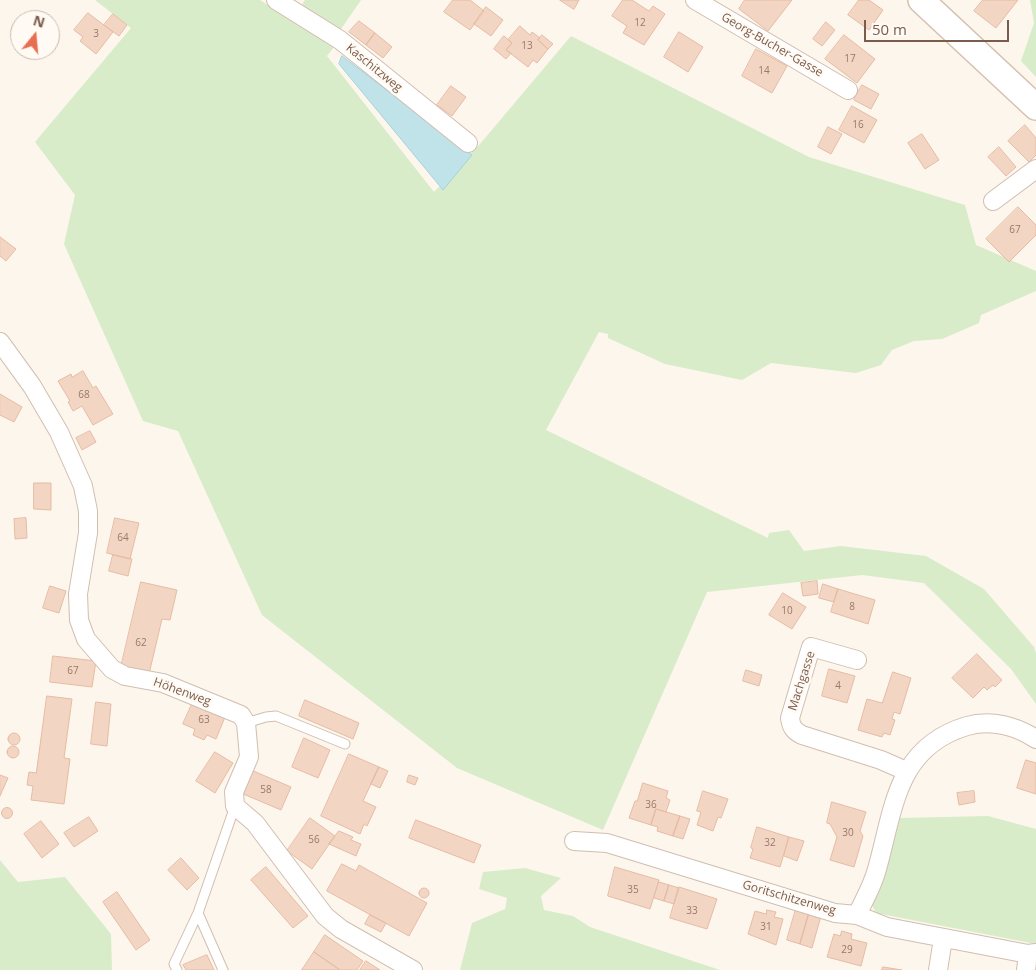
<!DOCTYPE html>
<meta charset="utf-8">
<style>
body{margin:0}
#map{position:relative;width:1036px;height:970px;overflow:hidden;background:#fdf6ec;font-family:"Open Sans",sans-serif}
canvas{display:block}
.north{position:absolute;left:10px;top:10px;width:50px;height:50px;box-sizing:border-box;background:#fffaf3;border:1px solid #cabbb1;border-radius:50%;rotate:17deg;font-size:14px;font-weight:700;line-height:20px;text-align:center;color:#7a5c4d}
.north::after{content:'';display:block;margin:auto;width:18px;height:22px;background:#e76f51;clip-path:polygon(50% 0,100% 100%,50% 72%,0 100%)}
.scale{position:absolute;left:864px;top:20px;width:145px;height:22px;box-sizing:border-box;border:2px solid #7a5c4d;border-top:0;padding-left:6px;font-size:15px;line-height:18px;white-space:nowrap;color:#7a5c4d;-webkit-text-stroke:4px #fffaf3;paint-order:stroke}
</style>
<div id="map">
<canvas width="1036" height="970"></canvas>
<div class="north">N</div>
<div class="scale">50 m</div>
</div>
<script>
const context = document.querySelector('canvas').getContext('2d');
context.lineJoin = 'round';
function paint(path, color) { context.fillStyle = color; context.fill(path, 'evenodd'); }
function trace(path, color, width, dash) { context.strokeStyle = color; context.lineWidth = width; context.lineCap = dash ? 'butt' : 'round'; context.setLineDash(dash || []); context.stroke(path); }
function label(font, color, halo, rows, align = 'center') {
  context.font = font + ' "Open Sans",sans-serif'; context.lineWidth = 5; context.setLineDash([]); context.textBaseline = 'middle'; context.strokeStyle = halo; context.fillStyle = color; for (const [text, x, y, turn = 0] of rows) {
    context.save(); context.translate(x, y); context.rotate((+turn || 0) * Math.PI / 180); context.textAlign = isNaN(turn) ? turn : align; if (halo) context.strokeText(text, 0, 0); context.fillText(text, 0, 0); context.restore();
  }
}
paint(new Path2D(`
 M95,0H260L334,47L327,56L434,192L480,144L571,36L809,157L965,205L976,245L1036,271V291L981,315L979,323L942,339L914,341L892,350L881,365L856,373L771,363L742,380L665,364L608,338V334L599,332L546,430L768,538L769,533L789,530L804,551L841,546L926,556L984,589L1034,647L1036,653V704L1011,669L924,583L862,575L707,592L603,830L457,768L262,615L178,431L143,421L64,244L75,195L35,142L131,28Z
 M305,0H361L339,32L299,9Z
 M1030,0H1036V77L1021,61L1034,23Z
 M988,816L1036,829V944L876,913L872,905L887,867L900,818Z
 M0,860L18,882L65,877L111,934L112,970H0Z
 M525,868L561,878L541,896L544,910L573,916L590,927L720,970H460L472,923L505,909L507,898L479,889L483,872Z`), '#d8ecc9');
const water = new Path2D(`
 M342,56L472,155L443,190L339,64Z`);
paint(water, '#bfe3e8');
trace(water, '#a5d3da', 1);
const building = new Path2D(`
 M453,0H470L484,11L470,30L444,12Z
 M560,0H579L574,9Z
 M623,0H632L649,11L653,6L665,14L644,45L623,33L627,26L612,16Z
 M745,0H792L768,31L739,9Z
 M859,0H869L883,10L869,30L848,15Z
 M983,0H1018L996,28L974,11Z
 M486,7L503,20L491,36L474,24Z
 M88,13L113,32L96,54L80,41L83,37L74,30Z
 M113,14L127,25L119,36L104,25Z
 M359,21L375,33L366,45L349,32Z
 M826,22L835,30L822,46L813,39Z
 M520,26L530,35L532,32L540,38L538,40L548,49L537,63L533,60L528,67L506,50L512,43L508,40Z
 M679,32L703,47L688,72L664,57Z
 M375,33L392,47L383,58L366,45Z
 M542,35L553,44L548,49L538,40Z
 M844,35L875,59L857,83L825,59Z
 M504,36L512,43L506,50L511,53L506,59L494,49Z
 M756,49L787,66L772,93L742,76Z
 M862,85L879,94L871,109L854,100Z
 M451,86L466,97L452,116L437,105Z
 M852,106L877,120L864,143L839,130Z
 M1025,125L1036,138V155L1029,162L1008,141Z
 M828,127L842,134L831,154L818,147Z
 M922,134L939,160L925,169L908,143Z
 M999,147L1016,167L1006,176L988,157Z
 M1018,207L1036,225V235L1009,262L986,239Z
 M0,237L16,249L6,261L0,256Z
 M83,371L93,388L96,386L113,414L93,425L82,406L73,411L68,402L70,401L58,381L71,374L72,377Z
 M0,394L22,407L14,422L0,415Z
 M90,431L96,442L82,450L76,438Z
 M34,483H51V510L34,509Z
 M26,518L27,538L15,539L14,519Z
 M115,518L139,523L130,559L107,553Z
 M113,555L132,559L128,576L109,571Z
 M817,581L818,594L803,596L801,583Z
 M141,582L177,590L170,620L162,619L149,674L121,667Z
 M823,584L838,589L834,602L819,598Z
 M50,586L66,591L59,613L43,608Z
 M838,589L875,600L868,624L831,612Z
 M783,593L806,607L792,629L769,615Z
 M977,654L1002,680L995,687L993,685L987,690L984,687L973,698L952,678Z
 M53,656L96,661L92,687L50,682Z
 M829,669L855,676L847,703L822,696Z
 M746,670L762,675L759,686L743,681Z
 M893,672L911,678L900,714L894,712L892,719L895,720L890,735L884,733L882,737L858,730L867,699L882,703Z
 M47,696L72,699L64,758L70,759L64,804L31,800L33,786L27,785L29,772L36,773Z
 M305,700L359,723L353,739L299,716Z
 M96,702L111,704L107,746L91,744Z
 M193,702L225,717L216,739L207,735L204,740L193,735L195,729L183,724Z
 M8 739a6 6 0 1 1 12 0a6 6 0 1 1-12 0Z
 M304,738L330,750L318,778L292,767Z
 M7 752a6 6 0 1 1 12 0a6 6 0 1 1-12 0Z
 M215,752L233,763L215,793L196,781Z
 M349,754L379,767L363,801L376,807L367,826L364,824L360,834L321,816Z
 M1026,760L1036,763V794L1017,788Z
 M379,767L388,771L380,788L371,784Z
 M251,770L291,787L281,810L241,793Z
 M0,775L8,778L0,796Z
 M409,775L418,778L415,785L407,782Z
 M643,783L668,791L666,798L670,800L666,812L656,809L651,825L629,818L635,801H637Z
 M703,791L728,799L721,818L718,817L713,831L697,825L701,812L697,811Z
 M974,791L975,802L959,805L957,793Z
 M832,802L866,812L860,831L863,836L854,867L830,860L837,837L830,824L827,823Z
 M1.5 813a5.5 5.5 0 1 1 11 0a5.5 5.5 0 1 1-11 0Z
 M656,809L680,816L673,836L657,831L658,827L651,825Z
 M680,816L690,819L683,839L673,836Z
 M89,817L98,831L74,847L64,833Z
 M310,818L335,836L312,869L287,851Z
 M416,820L481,845L474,863L409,838Z
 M41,821L59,844L42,858L24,834Z
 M757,827L789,837L780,867L750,858L753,849L751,848Z
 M339,831L353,837L351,840L361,844L356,856L329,844Z
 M789,837L804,841L797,861L784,856Z
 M181,858L199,878L187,890L168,870Z
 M342,864L356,871L359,865L427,903L409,936L327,891Z
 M266,867L308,916L293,928L251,880Z
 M615,867L659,880L650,909L608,896Z
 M659,882L669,885L664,901L654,898Z
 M669,885L679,888L674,904L664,901Z
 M679,887L717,899L707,929L670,918Z
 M419 893a5 5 0 1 1 10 0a5 5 0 1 1-10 0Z
 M117,892L150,940L136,950L103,902Z
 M796,909L809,913L800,944L787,940Z
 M767,910L776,912L774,917L783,919L776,945L748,934L755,911L766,914Z
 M809,913L821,916L812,948L800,944Z
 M370,915L386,923L381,932L365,924Z
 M842,931L852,934L851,939L867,943L861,966L827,957L834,934L840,936Z
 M325,935L363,961L357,970H340L314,952Z
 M314,952L340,970H302Z
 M207,955L214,970H186L183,965Z
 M366,961L380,970H360Z
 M883,967L902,970H882Z`);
paint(building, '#f3d5c3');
trace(building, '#e6bba3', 1);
const lane = new Path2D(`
 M246,723L266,717L276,716L345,744
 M198,913L223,970
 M177,970L174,964L198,913L235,806`);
const street = new Path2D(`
 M276,0L340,40L468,143
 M695,0L848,90
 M993,201L1036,169
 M0,342L32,386L59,432L83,486L88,511V533L78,594L79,620L86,639L112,669L125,676L163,683L241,715L246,723L249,757L234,792L235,806L255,823L325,916L341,929L413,970
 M857,660L811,647L790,718C791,727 794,731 802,735L881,760L906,771
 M574,841L607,843L835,913L857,915C864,900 873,885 877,869C894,809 896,747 967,726C991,719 1016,726 1036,739
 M857,915L887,927L1028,954L1036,953
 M938,970L943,939
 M1026,970L1028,954`);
const secondary = new Path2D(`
 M921,0L1036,107`);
trace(lane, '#d1beb0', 11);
trace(street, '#d1beb0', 20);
trace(secondary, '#d6c0b0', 28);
trace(lane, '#fff', 9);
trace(street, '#fff', 18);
trace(secondary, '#fff', 25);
label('10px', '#987a6a', null, [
 ["12",640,23],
 ["3",96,34],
 ["13",527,46],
 ["17",850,59],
 ["14",764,71],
 ["16",858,125],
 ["67",1015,230],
 ["68",84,395],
 ["64",123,538],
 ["8",852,607],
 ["10",787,611],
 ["62",141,643],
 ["67",73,671],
 ["4",838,686],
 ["63",204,720],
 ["58",266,790],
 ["36",651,805],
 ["30",848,833],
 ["56",314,840],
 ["32",770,843],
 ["35",633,890],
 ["33",692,911],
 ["31",766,927],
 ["29",847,950]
]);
label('12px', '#7a5c4d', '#fffaf3', [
 ["Georg-Bucher-Gasse",772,45,30],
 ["Kaschitzweg",374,68,39],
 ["Machgasse",802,681,-72],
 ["Höhenweg",182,692,20],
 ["Goritschitzenweg",789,898,16]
]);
</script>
